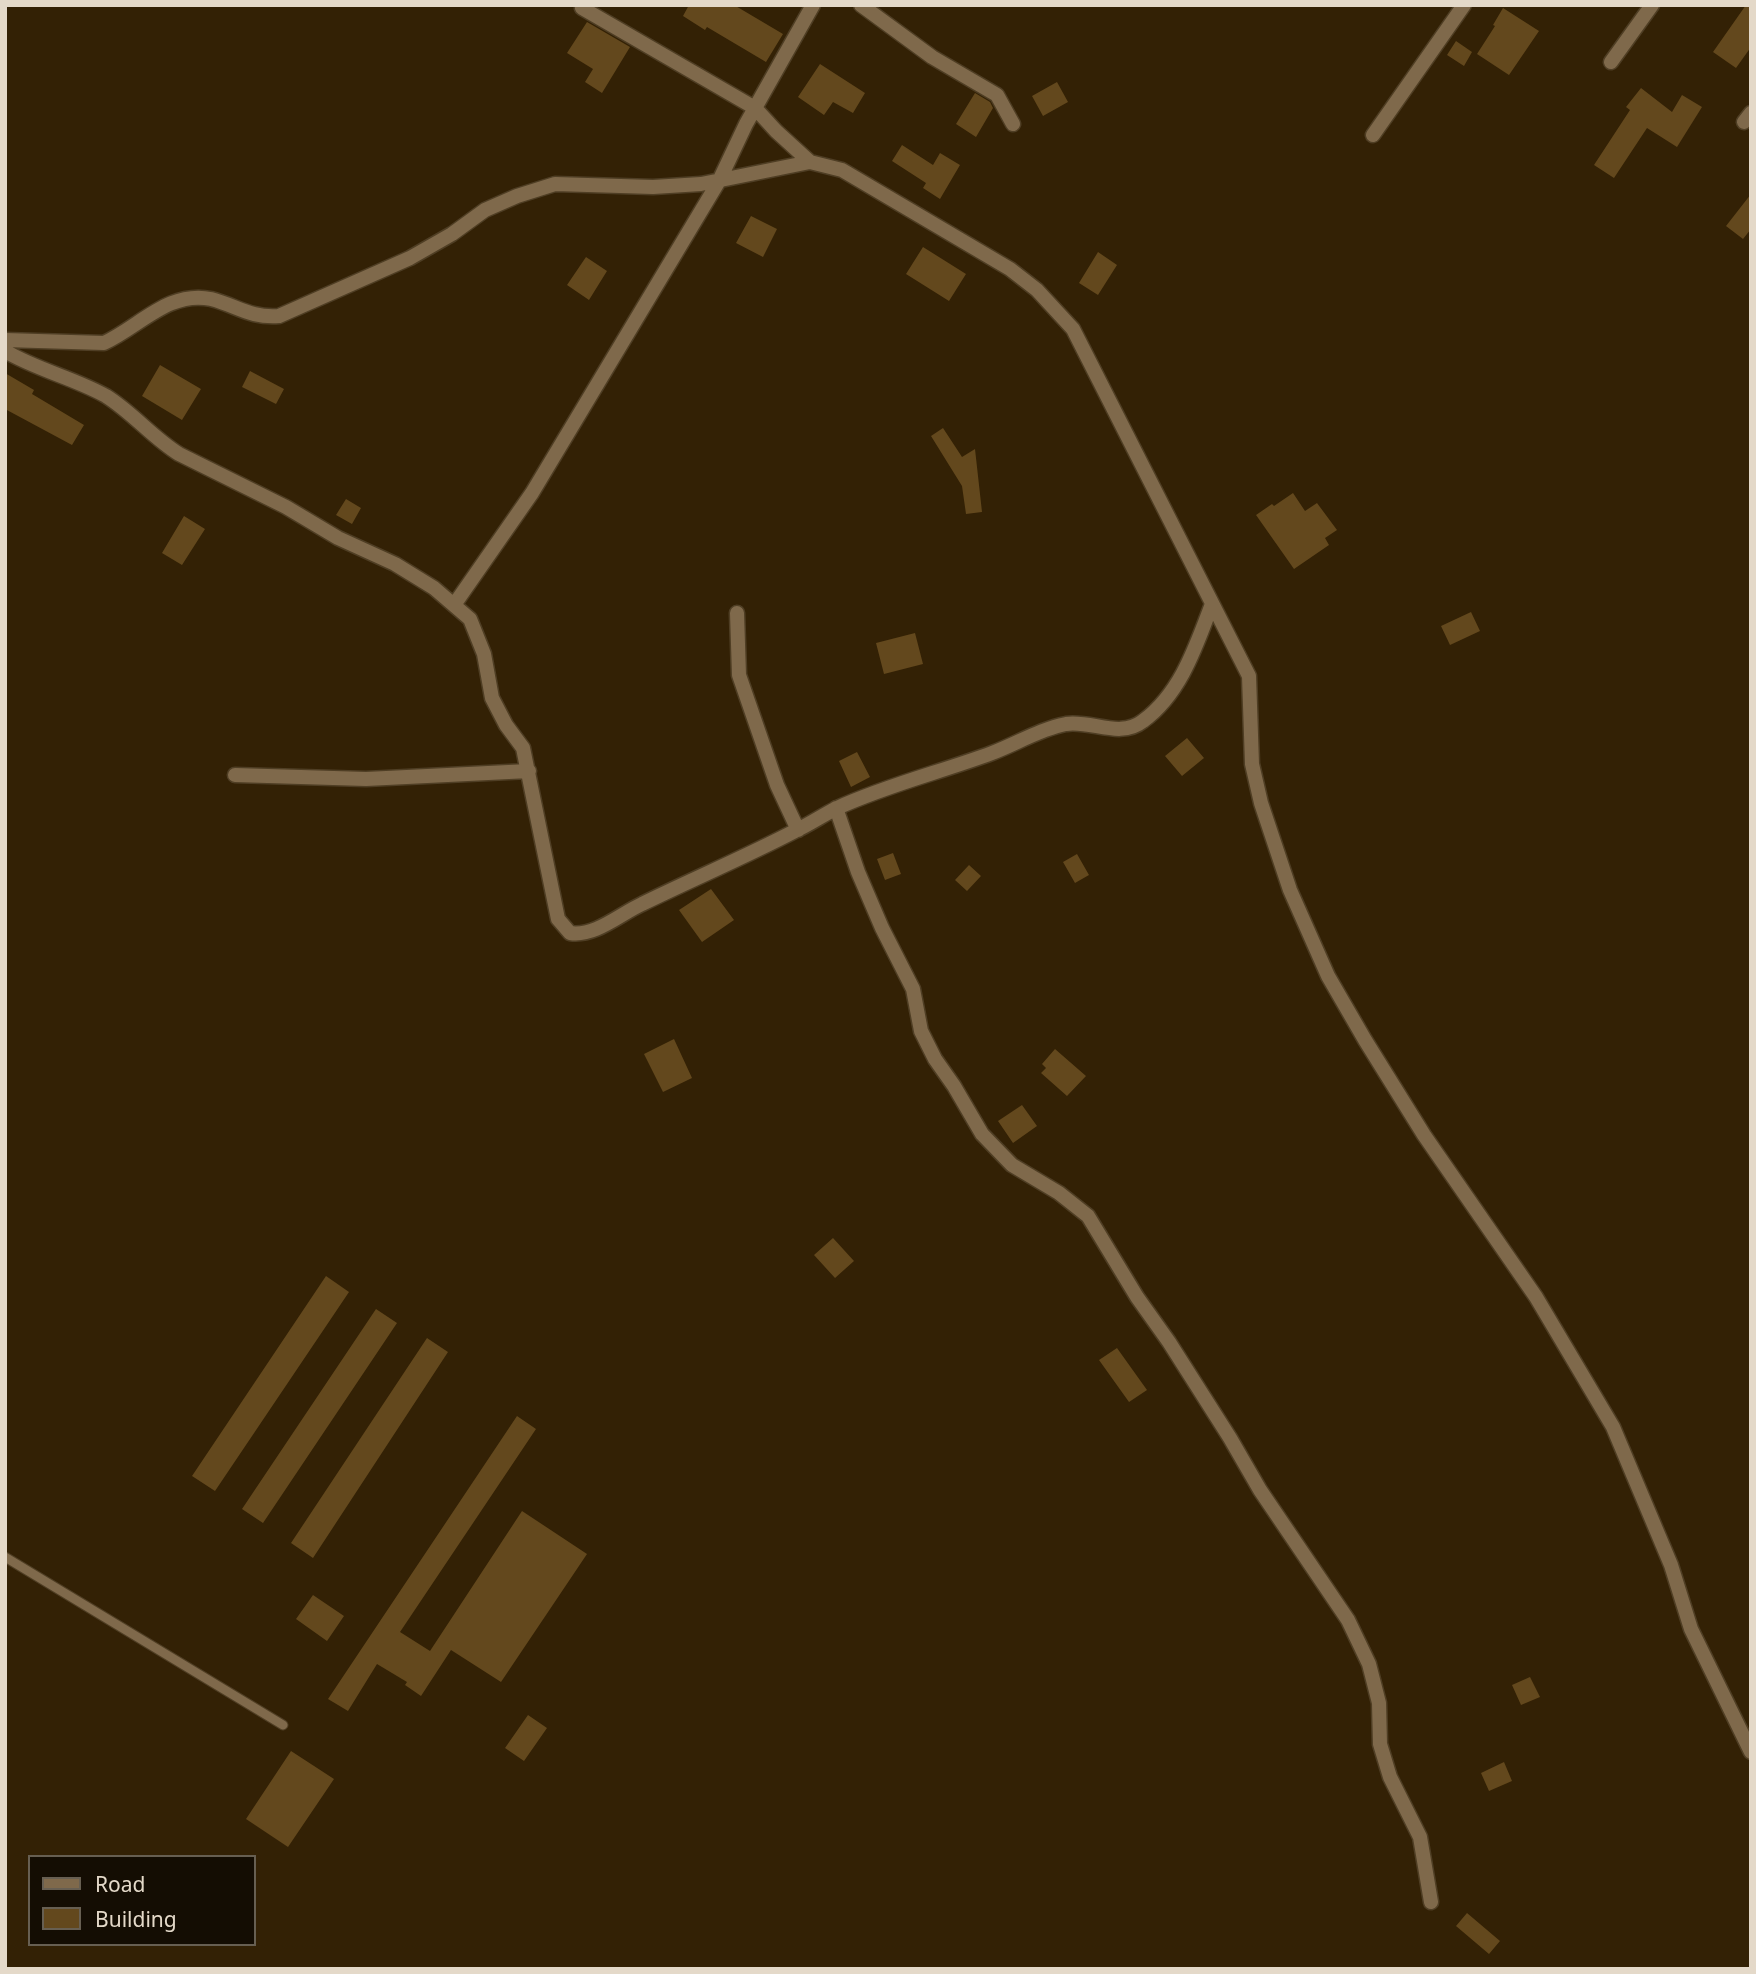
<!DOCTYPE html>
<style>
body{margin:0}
#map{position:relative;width:1756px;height:1974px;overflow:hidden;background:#332105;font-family:"Noto Sans",sans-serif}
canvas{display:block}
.frame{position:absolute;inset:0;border:7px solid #e4d9c9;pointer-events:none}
.legend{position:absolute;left:28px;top:1855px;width:228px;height:91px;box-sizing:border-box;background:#140d03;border:2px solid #675f52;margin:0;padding:9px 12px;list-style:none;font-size:21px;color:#e4d9c9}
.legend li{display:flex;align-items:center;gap:14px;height:35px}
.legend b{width:35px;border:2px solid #675f52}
</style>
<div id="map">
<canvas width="1756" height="1974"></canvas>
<div class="frame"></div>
<ul class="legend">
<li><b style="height:9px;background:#7f694b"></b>Road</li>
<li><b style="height:19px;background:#63481d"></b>Building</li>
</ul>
</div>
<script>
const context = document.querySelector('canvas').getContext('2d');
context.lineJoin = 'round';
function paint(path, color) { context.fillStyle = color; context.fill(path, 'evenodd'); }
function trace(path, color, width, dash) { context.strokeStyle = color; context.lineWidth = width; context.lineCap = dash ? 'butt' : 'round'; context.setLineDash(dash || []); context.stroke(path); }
paint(new Path2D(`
 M689,5H734L783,34L766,62L707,27L705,30L683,16Z
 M1746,5H1751V47L1736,68L1713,52Z
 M1503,8L1539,31L1509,75L1477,54L1495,26L1493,25Z
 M587,22L630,47L602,93L585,82L593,69L567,53Z
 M1456,41L1472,52L1464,66L1447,55Z
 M820,64L865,93L853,113L833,102L824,115L798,97Z
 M1057,82L1068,102L1043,116L1032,96Z
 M1641,88L1672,112L1682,95L1702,107L1677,147L1647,128L1614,178L1594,165L1630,110L1626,107Z
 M975,93L990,102L993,108L976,137L956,124Z
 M902,145L933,165L940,153L960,165L940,199L923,188L926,183L892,161Z
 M1751,194V229L1743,239L1726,226Z
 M751,216L777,229L763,257L736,243Z
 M923,247L966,274L949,301L906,274Z
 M1098,252L1117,265L1098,295L1079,283Z
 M586,257L607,271L589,300L567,285Z
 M160,365L201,389L182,420L142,396Z
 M250,371L284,389L276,404L242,387Z
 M5,373L34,390L32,394L84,425L72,445L5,409Z
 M943,428L962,457L975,449L982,512L966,514L962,486L931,436Z
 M1293,493L1305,511L1317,503L1337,530L1325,538L1329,545L1294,569L1256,515L1272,504L1274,506Z
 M346,499L361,508L352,524L336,515Z
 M184,516L205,529L182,565L162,553Z
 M1471,612L1480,631L1450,645L1441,626Z
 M915,633L923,664L884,674L876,643Z
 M1187,738L1204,758L1182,776L1165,756Z
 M857,752L870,777L851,787L839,761Z
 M893,853L901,874L885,880L877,859Z
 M1077,854L1089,875L1075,883L1063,862Z
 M969,865L981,876L967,891L955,880Z
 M711,889L734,920L702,942L679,910Z
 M674,1039L692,1078L663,1092L644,1054Z
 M1055,1049L1086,1076L1067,1096L1041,1073L1046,1068L1042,1064Z
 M1022,1105L1037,1126L1013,1143L998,1121Z
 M833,1238L854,1261L835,1278L814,1255Z
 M326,1276L349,1292L215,1491L192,1476Z
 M376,1309L397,1323L263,1523L242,1509Z
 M427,1338L448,1352L313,1558L291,1543Z
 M1117,1348L1147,1390L1129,1402L1099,1360Z
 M517,1416L536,1429L400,1632L430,1651L522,1511L587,1554L501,1682L451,1650L421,1696L405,1685L407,1682L377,1664L348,1711L328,1699Z
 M313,1595L344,1616L327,1641L296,1619Z
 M1530,1677L1540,1697L1521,1705L1512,1685Z
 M528,1715L547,1728L524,1761L505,1748Z
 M291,1751L334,1779L288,1847L246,1819Z
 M1504,1762L1512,1781L1489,1791L1481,1773Z
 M1467,1913L1500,1941L1489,1954L1456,1926Z`), '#63481d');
const service = new Path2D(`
 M5,1557L283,1725`);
const minor = new Path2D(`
 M861,5L932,57L997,95L1013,124
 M582,8L755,108L776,131L810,162
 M1611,62L1652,5
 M1744,122L1751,113
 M1373,135L1464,5
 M5,340L104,343C139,327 169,290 211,299C238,306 249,318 279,316L410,258L452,234L485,210L517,196L555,184L653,187L701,184L810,162L842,170L1010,269L1037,290L1073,329L1249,676L1252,764L1261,803L1290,890L1328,976L1365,1040L1424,1135L1536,1297L1613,1427L1671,1565L1691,1629L1751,1752
 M5,351C37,370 74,378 106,396C133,413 153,438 179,454L286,507L338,538L395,564L434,588L470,619L484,654L492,698L506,725L523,748L558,919L570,933C595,937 620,914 642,904C693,879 745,857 795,831C810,824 823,815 837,808C887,785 941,772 992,753C1016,744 1040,729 1066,724C1092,720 1120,739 1143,721C1181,693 1196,646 1212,604
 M454,605L532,493L583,408L719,181L746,124L813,5
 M737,613L739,675L777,785L798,830
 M235,775L366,779L529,771
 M836,808L858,872L882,928L913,989L921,1031L935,1059L954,1086L982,1134L1012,1165L1059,1193L1088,1216L1137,1297L1169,1342L1230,1438L1260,1490L1348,1620L1369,1664L1379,1703L1380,1744L1390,1777L1420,1837L1431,1902`);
trace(service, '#4f3e24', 11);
trace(minor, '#4f3e24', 17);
trace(service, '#7f694b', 9);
trace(minor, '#7f694b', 14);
</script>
